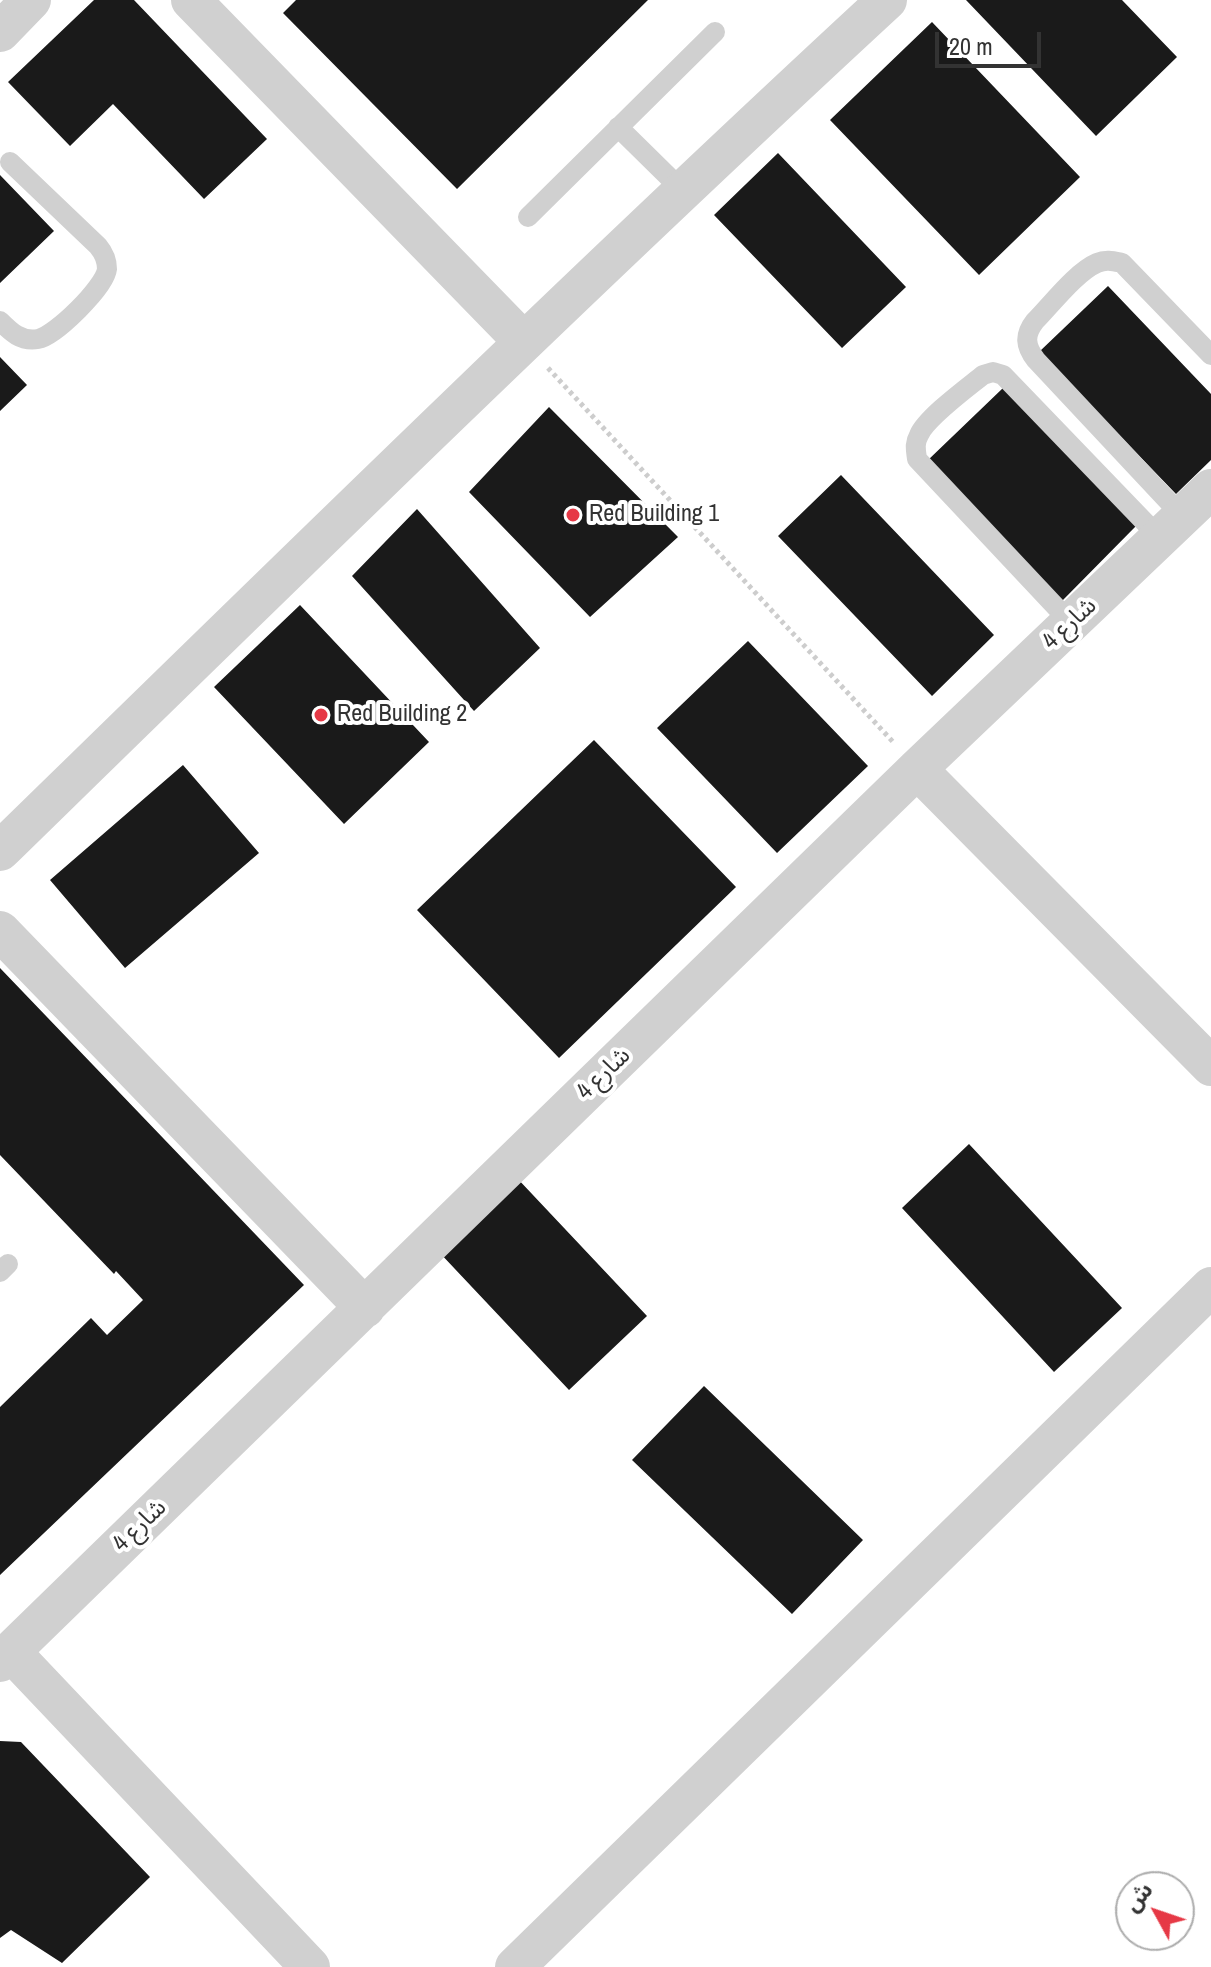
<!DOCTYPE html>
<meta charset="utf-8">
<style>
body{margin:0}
#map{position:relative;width:1211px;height:1967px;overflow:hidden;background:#fff;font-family:"Archivo Narrow","Noto Sans Arabic",sans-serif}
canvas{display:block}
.north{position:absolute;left:1115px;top:1871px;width:80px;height:80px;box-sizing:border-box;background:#fff;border:2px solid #adadad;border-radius:50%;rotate:310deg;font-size:22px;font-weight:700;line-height:32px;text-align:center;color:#333}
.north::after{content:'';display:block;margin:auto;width:28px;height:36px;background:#e63946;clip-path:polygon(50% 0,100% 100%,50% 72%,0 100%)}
.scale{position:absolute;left:935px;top:32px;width:106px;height:36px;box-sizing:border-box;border:4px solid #333;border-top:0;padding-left:10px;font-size:24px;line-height:28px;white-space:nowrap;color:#333;-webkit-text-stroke:6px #fff;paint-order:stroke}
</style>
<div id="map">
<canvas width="1211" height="1967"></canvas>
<div class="north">ش</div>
<div class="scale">20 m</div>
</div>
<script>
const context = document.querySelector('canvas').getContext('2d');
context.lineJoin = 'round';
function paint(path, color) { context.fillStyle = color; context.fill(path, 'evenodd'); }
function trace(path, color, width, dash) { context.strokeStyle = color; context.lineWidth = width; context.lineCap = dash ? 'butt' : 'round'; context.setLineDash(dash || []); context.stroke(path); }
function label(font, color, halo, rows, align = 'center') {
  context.font = font + ' "Archivo Narrow","Noto Sans Arabic",sans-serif'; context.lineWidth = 8; context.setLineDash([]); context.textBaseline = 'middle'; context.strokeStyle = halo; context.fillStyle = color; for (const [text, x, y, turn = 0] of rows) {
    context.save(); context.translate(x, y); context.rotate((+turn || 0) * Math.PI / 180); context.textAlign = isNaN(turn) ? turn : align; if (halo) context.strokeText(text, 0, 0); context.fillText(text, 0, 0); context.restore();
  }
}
paint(new Path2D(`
 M94,0H134L267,139L204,199L113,104L70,146L8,82Z
 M296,0H648L457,189L283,13Z
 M966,0H1122L1177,57L1096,136Z
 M932,22L1080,177L979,275L830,120Z
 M778,153L906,287L842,348L714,215Z
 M0,175L54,231L0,283Z
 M1108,286L1211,394V460L1176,494L1039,352Z
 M0,357L27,385L0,411Z
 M1003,388L1136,526L1062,601L927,461Z
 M549,407L678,537L590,617L469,492Z
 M841,475L994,635L932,696L778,536Z
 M417,509L540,648L474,711L352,576Z
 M300,605L429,742L344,824L214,687Z
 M748,641L868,766L777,853L657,728Z
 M594,740L736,887L559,1058L417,910Z
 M183,765L259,853L125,968L50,880Z
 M0,968L304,1285L0,1575V1407L91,1318L107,1335L143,1300L116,1271L114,1274L0,1155Z
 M969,1144L1122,1308L1054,1372L902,1208Z
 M516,1177L647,1316L569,1390L438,1251Z
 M704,1386L863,1540L792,1614L632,1460Z
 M0,1741L21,1742L150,1877L62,1963L11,1930L0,1938Z`), '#1a1a1a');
trace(new Path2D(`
 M548,368L894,743`), '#cdcdcd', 5, [4, 4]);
trace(new Path2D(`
 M618,127L682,190
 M528,217L715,32
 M0,321C11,332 21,342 38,339C55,336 105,287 107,269C107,260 103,252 98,246L10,162
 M1183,517L1036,360C1025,346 1024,335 1035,321C1051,305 1076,272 1097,263C1106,259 1113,261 1122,263L1211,355
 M1071,623L917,459C916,450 914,444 919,435C926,418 967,388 983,375L993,372L1003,375L1161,539
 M0,1272L8,1264`), '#d0d0d0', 20);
trace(new Path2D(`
 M191,0L523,341
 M0,32L31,0
 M917,769L1211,1066
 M0,851C293,565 586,278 887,0
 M0,931L365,1308
 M11,1652L310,1967
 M0,1662L917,769L1211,489
 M515,1967L1211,1287`), '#d0d0d0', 40);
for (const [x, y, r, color] of [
 [573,515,8,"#e63946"],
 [321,715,8,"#e63946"]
]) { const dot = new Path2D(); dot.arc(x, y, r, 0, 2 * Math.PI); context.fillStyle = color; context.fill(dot); trace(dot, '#fff', 3); }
label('24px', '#333', '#fff', [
 ["Red Building 1",589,515],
 ["Red Building 2",337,715]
], 'left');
label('24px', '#333', '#fff', [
 ["شارع 4",1070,624,-43],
 ["شارع 4",604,1074,-44],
 ["شارع 4",140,1526,-44]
]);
</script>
